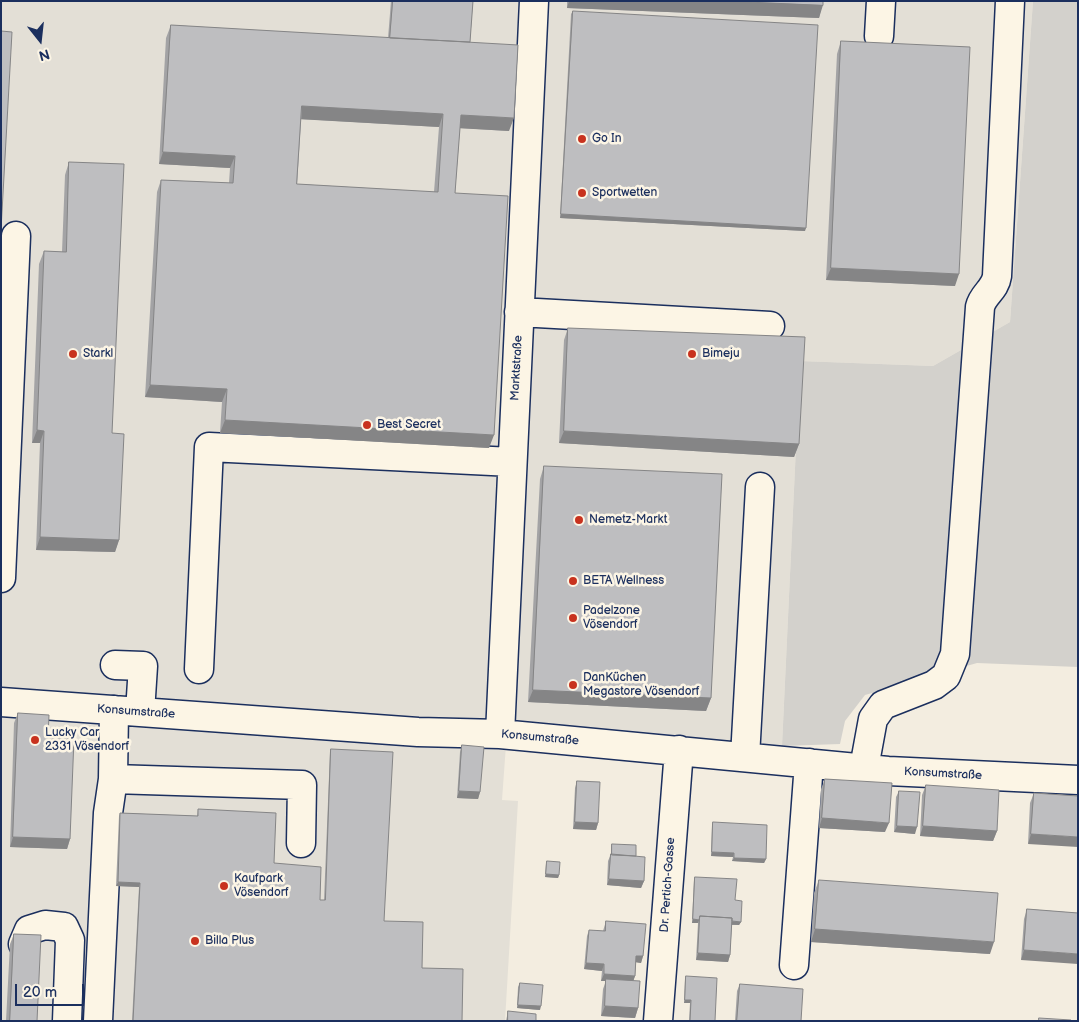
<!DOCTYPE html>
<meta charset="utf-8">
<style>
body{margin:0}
#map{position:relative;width:1079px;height:1022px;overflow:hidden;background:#f3ede0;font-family:"Balsamiq Sans",sans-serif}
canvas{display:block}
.frame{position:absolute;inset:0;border:2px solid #1b2f5e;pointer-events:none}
.north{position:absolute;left:15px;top:15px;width:50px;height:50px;-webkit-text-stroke:4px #fcf5e5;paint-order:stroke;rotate:164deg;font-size:14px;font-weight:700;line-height:20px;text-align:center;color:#1b2f5e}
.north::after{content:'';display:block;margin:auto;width:18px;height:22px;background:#1b2f5e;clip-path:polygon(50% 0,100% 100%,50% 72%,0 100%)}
.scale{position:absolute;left:15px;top:984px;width:69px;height:22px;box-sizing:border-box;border:2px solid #1b2f5e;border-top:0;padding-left:6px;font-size:15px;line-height:18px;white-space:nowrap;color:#1b2f5e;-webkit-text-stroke:4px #fcf5e5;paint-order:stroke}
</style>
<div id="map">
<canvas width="1079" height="1022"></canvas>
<div class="frame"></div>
<div class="north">N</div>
<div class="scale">20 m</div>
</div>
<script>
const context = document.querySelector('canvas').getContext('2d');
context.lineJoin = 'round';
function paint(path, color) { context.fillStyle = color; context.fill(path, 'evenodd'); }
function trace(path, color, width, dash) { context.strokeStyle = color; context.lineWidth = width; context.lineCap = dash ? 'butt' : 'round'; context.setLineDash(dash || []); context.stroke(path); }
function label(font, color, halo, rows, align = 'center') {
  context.font = font + ' "Balsamiq Sans",sans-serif'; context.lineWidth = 5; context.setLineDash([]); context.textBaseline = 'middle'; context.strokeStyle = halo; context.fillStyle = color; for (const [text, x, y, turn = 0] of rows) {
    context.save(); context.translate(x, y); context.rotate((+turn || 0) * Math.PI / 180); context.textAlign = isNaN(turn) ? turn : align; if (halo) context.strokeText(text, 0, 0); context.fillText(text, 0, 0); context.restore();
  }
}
paint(new Path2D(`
 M1,1H1033L1010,322L933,366L800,361L782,746L507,731L502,800L518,801L505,1021H1Z`), '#e3dfd6');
paint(new Path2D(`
 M1033,1H1078V667L977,663L865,695L845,721L840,744L782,746L800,361L933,366L1010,322Z`), '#d3d1cc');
const minor = new Path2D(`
 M879,36L881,1
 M519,312L770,326
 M1,578L16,236
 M115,665L143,666L140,712
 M199,669L209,447L512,462
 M1,702L418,732L500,734L888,771L1078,780
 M500,734L534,1
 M745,757L760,487
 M864,768L873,719L883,705L934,685L946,676L955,654L980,307C983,294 995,290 997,276L1010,1
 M113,779L302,785L301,843
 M23,944L29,930L45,925L64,927L70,940L67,1021
 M794,965L809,763
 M98,1021L108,813L113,779L114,710
 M658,1021L679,750`);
trace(minor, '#1b2f5e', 31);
trace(minor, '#fcf5e5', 28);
paint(new Path2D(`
 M391,1H473L470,42L509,131L460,128L455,193L489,448L220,433L222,402L145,397L157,192L161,180L229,183L230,168L159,164L166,38L171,25L388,38ZM301,119L439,127L434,192L297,184Z
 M567,1H823L819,18L567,8Z
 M573,11L805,231L560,218L571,14Z
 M841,41L955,286L826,280L837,54Z
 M69,162L112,433L119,540L115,552L36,550L40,443H32L39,264L44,251L62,252L65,175Z
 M568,328L799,444L794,457L559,443L564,340Z
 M544,466L711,698L706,711L528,702L540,479Z
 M18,713L48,737L70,839L67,849L10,847L14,723Z
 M462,745L480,792L478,799L457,798L460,752Z
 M331,749L384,921L422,968L462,1021H132L139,887L116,886L119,816L120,813L197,816L198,809L274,863L320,900H324L330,752Z
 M825,779L885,832L819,828L821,789Z
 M577,781L598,823L596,830L573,829L575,788Z
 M926,785L997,831L993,841L920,836L922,795Z
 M899,791L915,834L894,832L896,797Z
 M1034,793L1078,796L1028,844L1030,803Z
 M713,822L766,859L764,863L732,861L733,857L711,856L712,826Z
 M612,844L636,856L644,881L641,888L607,885L608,861L611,854V847Z
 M547,861L559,875L558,878L545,877L546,864Z
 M695,877L735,900L741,922L739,925H732L730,955L728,962L696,960L698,923H692L694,880Z
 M819,880L990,954L811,942L814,893Z
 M1027,909L1078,913L1021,960L1024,919Z
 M606,921L643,956L641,963L636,962L635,976L633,981L638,1008L635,1018L601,1016L603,989L606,981H601L602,971L584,969L587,936L589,930L603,931Z
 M14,934L37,1021H6L10,944Z
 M686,976L715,1021H689L690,1003H684L685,980Z
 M520,983L540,1010L517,1008L518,987Z
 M740,984L801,1021H735L737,991Z
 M508,1011L536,1021H506Z`), '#a3a3a5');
paint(new Path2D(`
 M569,1H725L823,5L819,18L567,8Z
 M302,106L443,114L439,127L297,119Z
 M461,115L514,118L509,131L456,128Z
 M163,152L235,156L230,168L159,164Z
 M561,214L806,228L805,231L560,218Z
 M831,268L959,274L955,286L826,280Z
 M150,385L227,389L222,402L145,397Z
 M225,420L494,435L489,448L220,433Z
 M37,430L44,431L40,443H32Z
 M564,431L799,444L794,457L559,443Z
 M40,537L119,540L115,552L36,550Z
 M533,690L711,698L706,711L528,702Z
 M459,791L480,792L478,799L457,798Z
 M822,818L889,823L885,832L819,828Z
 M575,822L598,823L596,830L573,829Z
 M897,826L917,827L915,834L894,832Z
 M923,826L997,831L993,841L920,836Z
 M1031,834L1078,837V847L1028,844Z
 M13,837L70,839L67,849L10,847Z
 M712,852L734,853L733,857L711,856Z
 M734,858L766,859L764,863L732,861Z
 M546,874L559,875L558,878L545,877Z
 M609,879L644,881L641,888L607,885Z
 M118,882L140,883L139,887L116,886Z
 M693,919L699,920L698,923H692Z
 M700,920L741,922L739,925L700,923Z
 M815,929L994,942L990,954L811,942Z
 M1024,950L1078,954V964L1021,960Z
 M698,953L730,955L728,962L696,960Z
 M636,956H643L641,963L634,962Z
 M586,963L604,964L602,971L584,969Z
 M604,974L635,976L633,982L606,979V981H601Z
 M685,1000H691L690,1003H684Z
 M518,1005L541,1006L540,1010L517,1008Z
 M605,1006L638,1008L635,1018L601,1016Z`), '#858586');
const building = new Path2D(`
 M393,1H473L470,42L390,38Z
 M725,1H823V5Z
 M573,11L818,25L806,228L561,214Z
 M171,25L518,45L514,118L461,115L455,193L508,196L494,435L225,420L227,389L150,385L161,180L233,183L235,156L163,152ZM302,106L443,114L438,192L297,184Z
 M1,31L12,32L1,230Z
 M841,41L970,47L959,274L831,268Z
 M69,162L124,164L112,433L124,434L119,540L40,537L44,431L37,430L44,251L66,252Z
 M568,328L805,337L799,444L564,431Z
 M544,466L722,474L711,698L533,690Z
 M18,713L49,715L48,737L74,738L70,839L13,837Z
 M462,745L484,747L480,792L459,791Z
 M331,749L393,752L384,921L423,922L422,968L463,969L462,1021H133L140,883L118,882L120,813L198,816V809L276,813L274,863L321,867L320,900H325Z
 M825,779L892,783L889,823L822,818Z
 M577,781L600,782L598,823L575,822Z
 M926,785L999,790L997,831L923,826Z
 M899,791L920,792L917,827L897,826Z
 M1034,793L1078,796V837L1031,834Z
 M713,822L767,825L766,859L734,858V853L712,852Z
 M612,844L636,845V856L612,855Z
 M611,854L645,857L644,881L609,879Z
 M547,861L560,862L559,875L546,874Z
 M695,877L737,879L735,900L742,901L741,922L732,921V918L700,916L699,920L693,919Z
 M819,880L998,893L994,942L815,929Z
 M1027,909L1078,913V954L1024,950Z
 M700,916L732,918L730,955L698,953Z
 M606,921L646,924L643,956H636L635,976L604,974V964L586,963L589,930L605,931Z
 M14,934L41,935L37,1021H10Z
 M686,976L717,978L715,1021H690L691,1000H685Z
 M606,979L640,981L638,1008L605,1006Z
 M520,983L543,985L541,1006L518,1005Z
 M740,984L803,989L801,1021H737Z
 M508,1011L536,1014V1021H508Z
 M1039,1018L1071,1020V1021H1039Z`);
paint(building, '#bebec0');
trace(building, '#858586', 1);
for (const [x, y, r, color] of [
 [582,139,5,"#c8321e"],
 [582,193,5,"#c8321e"],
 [73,354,5,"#c8321e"],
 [692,354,5,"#c8321e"],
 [367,425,5,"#c8321e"],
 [579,520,5,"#c8321e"],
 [573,581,5,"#c8321e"],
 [573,618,5,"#c8321e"],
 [573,685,5,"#c8321e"],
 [35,740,5,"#c8321e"],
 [224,886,5,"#c8321e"],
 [195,941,5,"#c8321e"]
]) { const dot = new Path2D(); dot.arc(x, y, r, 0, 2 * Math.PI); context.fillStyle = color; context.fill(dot); trace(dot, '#fcf5e5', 2); }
label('12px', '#1b2f5e', '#fcf5e5', [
 ["Go In",592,139],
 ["Sportwetten",592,193],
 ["Starkl",83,354],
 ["Bimeju",702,354],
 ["Best Secret",377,425],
 ["Nemetz-Markt",589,520],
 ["BETA Wellness",583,581],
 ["Padelzone",583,611],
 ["Vösendorf",583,625],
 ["DanKüchen",583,678],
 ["Megastore Vösendorf",583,692],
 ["Lucky Car",45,733],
 ["2331 Vösendorf",45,747],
 ["Kaufpark",234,879],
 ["Vösendorf",234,893],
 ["Billa Plus",205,941]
], 'left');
label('12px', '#1b2f5e', '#fcf5e5', [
 ["Marktstraße",517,368,-87],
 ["Konsumstraße",136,712,4],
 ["Konsumstraße",540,738,5],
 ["Konsumstraße",943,774,3],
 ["Dr. Pertich-Gasse",668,885,-86]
]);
</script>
